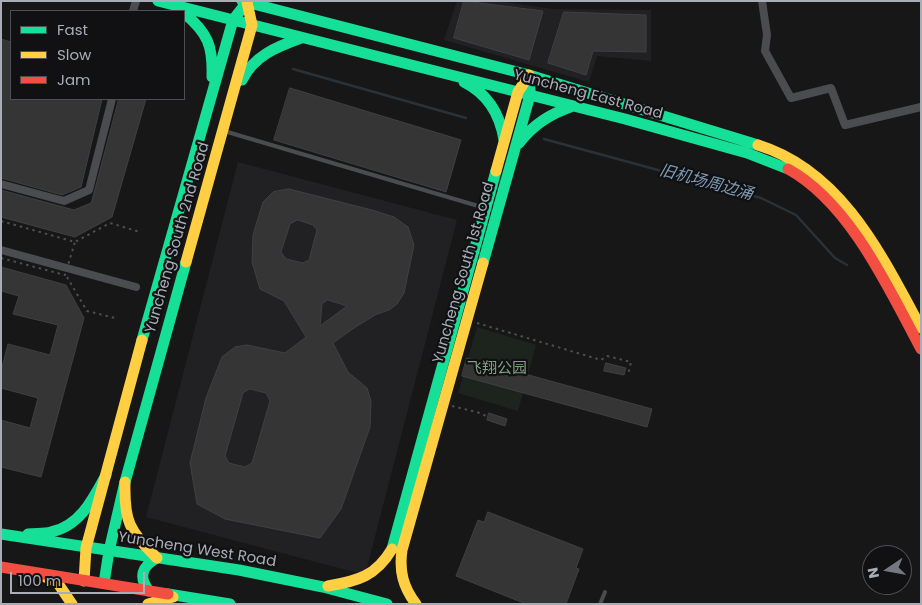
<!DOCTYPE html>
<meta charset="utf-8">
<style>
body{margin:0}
#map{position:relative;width:922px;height:605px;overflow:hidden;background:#171717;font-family:Poppins,sans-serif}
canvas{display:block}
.frame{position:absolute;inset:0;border:2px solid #a8adb8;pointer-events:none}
.legend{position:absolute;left:10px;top:10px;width:175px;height:90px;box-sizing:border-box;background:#111113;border:1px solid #4d4f55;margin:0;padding:6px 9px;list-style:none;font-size:15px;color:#a8adb8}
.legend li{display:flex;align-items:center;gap:10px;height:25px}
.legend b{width:25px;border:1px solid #4d4f55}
.north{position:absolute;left:862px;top:545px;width:50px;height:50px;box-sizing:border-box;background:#111113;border:1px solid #4d4f55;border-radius:50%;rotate:258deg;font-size:14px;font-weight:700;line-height:20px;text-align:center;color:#a8adb8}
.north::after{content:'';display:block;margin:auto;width:18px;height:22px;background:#757880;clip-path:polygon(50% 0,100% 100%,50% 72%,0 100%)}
.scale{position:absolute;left:10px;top:572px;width:135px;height:22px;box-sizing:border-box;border:2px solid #a8adb8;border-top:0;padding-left:6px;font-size:15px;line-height:18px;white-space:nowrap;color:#a8adb8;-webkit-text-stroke:4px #111113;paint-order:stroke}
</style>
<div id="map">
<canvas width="922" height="605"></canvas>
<div class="frame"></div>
<ul class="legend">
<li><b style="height:6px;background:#16e098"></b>Fast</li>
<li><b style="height:6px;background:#ffcf43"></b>Slow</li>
<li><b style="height:6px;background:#f24e42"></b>Jam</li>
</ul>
<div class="north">N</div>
<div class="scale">100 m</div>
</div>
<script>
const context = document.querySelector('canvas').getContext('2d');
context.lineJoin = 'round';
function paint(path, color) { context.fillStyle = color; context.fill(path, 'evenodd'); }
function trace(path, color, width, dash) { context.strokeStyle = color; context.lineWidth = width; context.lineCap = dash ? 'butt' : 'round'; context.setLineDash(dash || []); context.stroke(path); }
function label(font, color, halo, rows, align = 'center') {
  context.font = font + ' Poppins,"Noto Sans SC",sans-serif'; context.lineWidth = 4.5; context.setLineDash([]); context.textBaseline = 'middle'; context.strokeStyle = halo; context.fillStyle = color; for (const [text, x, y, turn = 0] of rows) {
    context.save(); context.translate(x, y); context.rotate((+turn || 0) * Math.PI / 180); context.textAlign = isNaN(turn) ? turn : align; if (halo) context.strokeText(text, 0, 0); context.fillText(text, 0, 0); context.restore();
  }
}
paint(new Path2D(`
 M457,1H497L553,9L651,10V61L597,56L589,82L444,40Z
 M238,162L457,220L365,575L146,517Z`), '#212123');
paint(new Path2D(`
 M477,327L536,345L518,411L458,393Z`), '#1d241e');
trace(new Path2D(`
 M293,69L466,118
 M544,139L761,198L796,215L835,258L847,265`), '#2a3239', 2.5);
const building = new Path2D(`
 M464,1L543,11L529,60L454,38Z
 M564,12L646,15V52L593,51L586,75L548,63Z
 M1,39L11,42V99H102L81,187L62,195L1,178Z
 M290,88L461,140L446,192L274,140Z
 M119,99H146L112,217L75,237L1,217V190L74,210L91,203Z
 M289,189L372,210L394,217L408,227L414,245L404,293L397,304L389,310L377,314L357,326L333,343L348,372L367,388L371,401L370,427L341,509L320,538L225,519L197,504L190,463L206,398L222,357L235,347L247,345L285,353L306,337L284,301L260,289L252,262L253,235L263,202L273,192ZM298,220L313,225L317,230L309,260L303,263L286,259L281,252L290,224ZM328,300L347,306L320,326L322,304ZM250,389L266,393L270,401L252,463L245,467L229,463L225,456L243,393Z
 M1,267L66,285L84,318L41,477L1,467V420L30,428L38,398L1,388V371L8,344L50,355L58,325L13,314L19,296L1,291Z
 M467,358L652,409L647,427L462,376Z
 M606,363L626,368L624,375L604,371Z
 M489,413L507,419L505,426L487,420Z
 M488,512L583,549L576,568L579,569L566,604H526L456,576L478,520L484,522Z`);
paint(building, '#353536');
trace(building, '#3f4043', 1);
trace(new Path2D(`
 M1,221L75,242L110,223L140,232
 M67,277L87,311L115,318
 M477,323L601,360L607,356L631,362L629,371L625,370
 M452,406L480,413L488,417`), '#4d4e52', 2, [2.5, 4]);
trace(new Path2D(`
 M224,131L485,208
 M600,604L605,592`), '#4b4c50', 4);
trace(new Path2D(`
 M762,1L767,35L765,51L791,98L831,88L845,125L921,107
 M133,11L136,1
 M1,184L64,201L89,190L112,99
 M1,250L136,287`), '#4b4c50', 8);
trace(new Path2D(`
 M158,1L625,119L747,153L788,169
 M242,1L529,75L758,145
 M184,13C208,33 213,46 212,77
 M242,80C254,56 276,47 301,38
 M464,82C488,94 500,114 504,140
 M519,143C534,124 550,114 573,106
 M483,263L530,95V89
 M142,340L233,20L247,2
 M1,534L239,570L323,587L387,604
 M28,534C36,533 44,534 51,532C80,526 93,499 106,475
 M392,549L496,171
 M104,583L109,551L125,482L186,262
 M149,591C138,577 142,566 157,558
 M168,594L230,604`), '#16e098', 11);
trace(new Path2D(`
 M758,145C842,171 882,256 921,328
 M496,171L518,92L529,75
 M186,262L252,25L247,2
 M125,482C124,522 129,530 157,558
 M402,550L483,263
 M402,550C399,571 403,587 416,604
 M45,577L57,582L72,604
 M84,581L86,548L142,340
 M328,586C358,581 376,576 392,549
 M148,604L173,597`), '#ffcf43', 11);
trace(new Path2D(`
 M788,169C850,203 889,289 921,349
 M1,567L168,594`), '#f24e42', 11);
trace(new Path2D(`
 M1,258L65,275L75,242`), '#4d4e52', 2, [2.5, 4]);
label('15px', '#a8adb8', '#111113', [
 ["Yuncheng East Road",588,95,15],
 ["Yuncheng South 2nd Road",178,238,-74],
 ["Yuncheng South 1st Road",464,273,-74],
 ["Yuncheng West Road",197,550,9]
]);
label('15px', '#7fa381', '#111113', [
 ["飞翔公园",497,369]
]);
label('italic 16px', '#7f9bb3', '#111113', [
 ["旧机场周边涌",706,183,15]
]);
</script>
